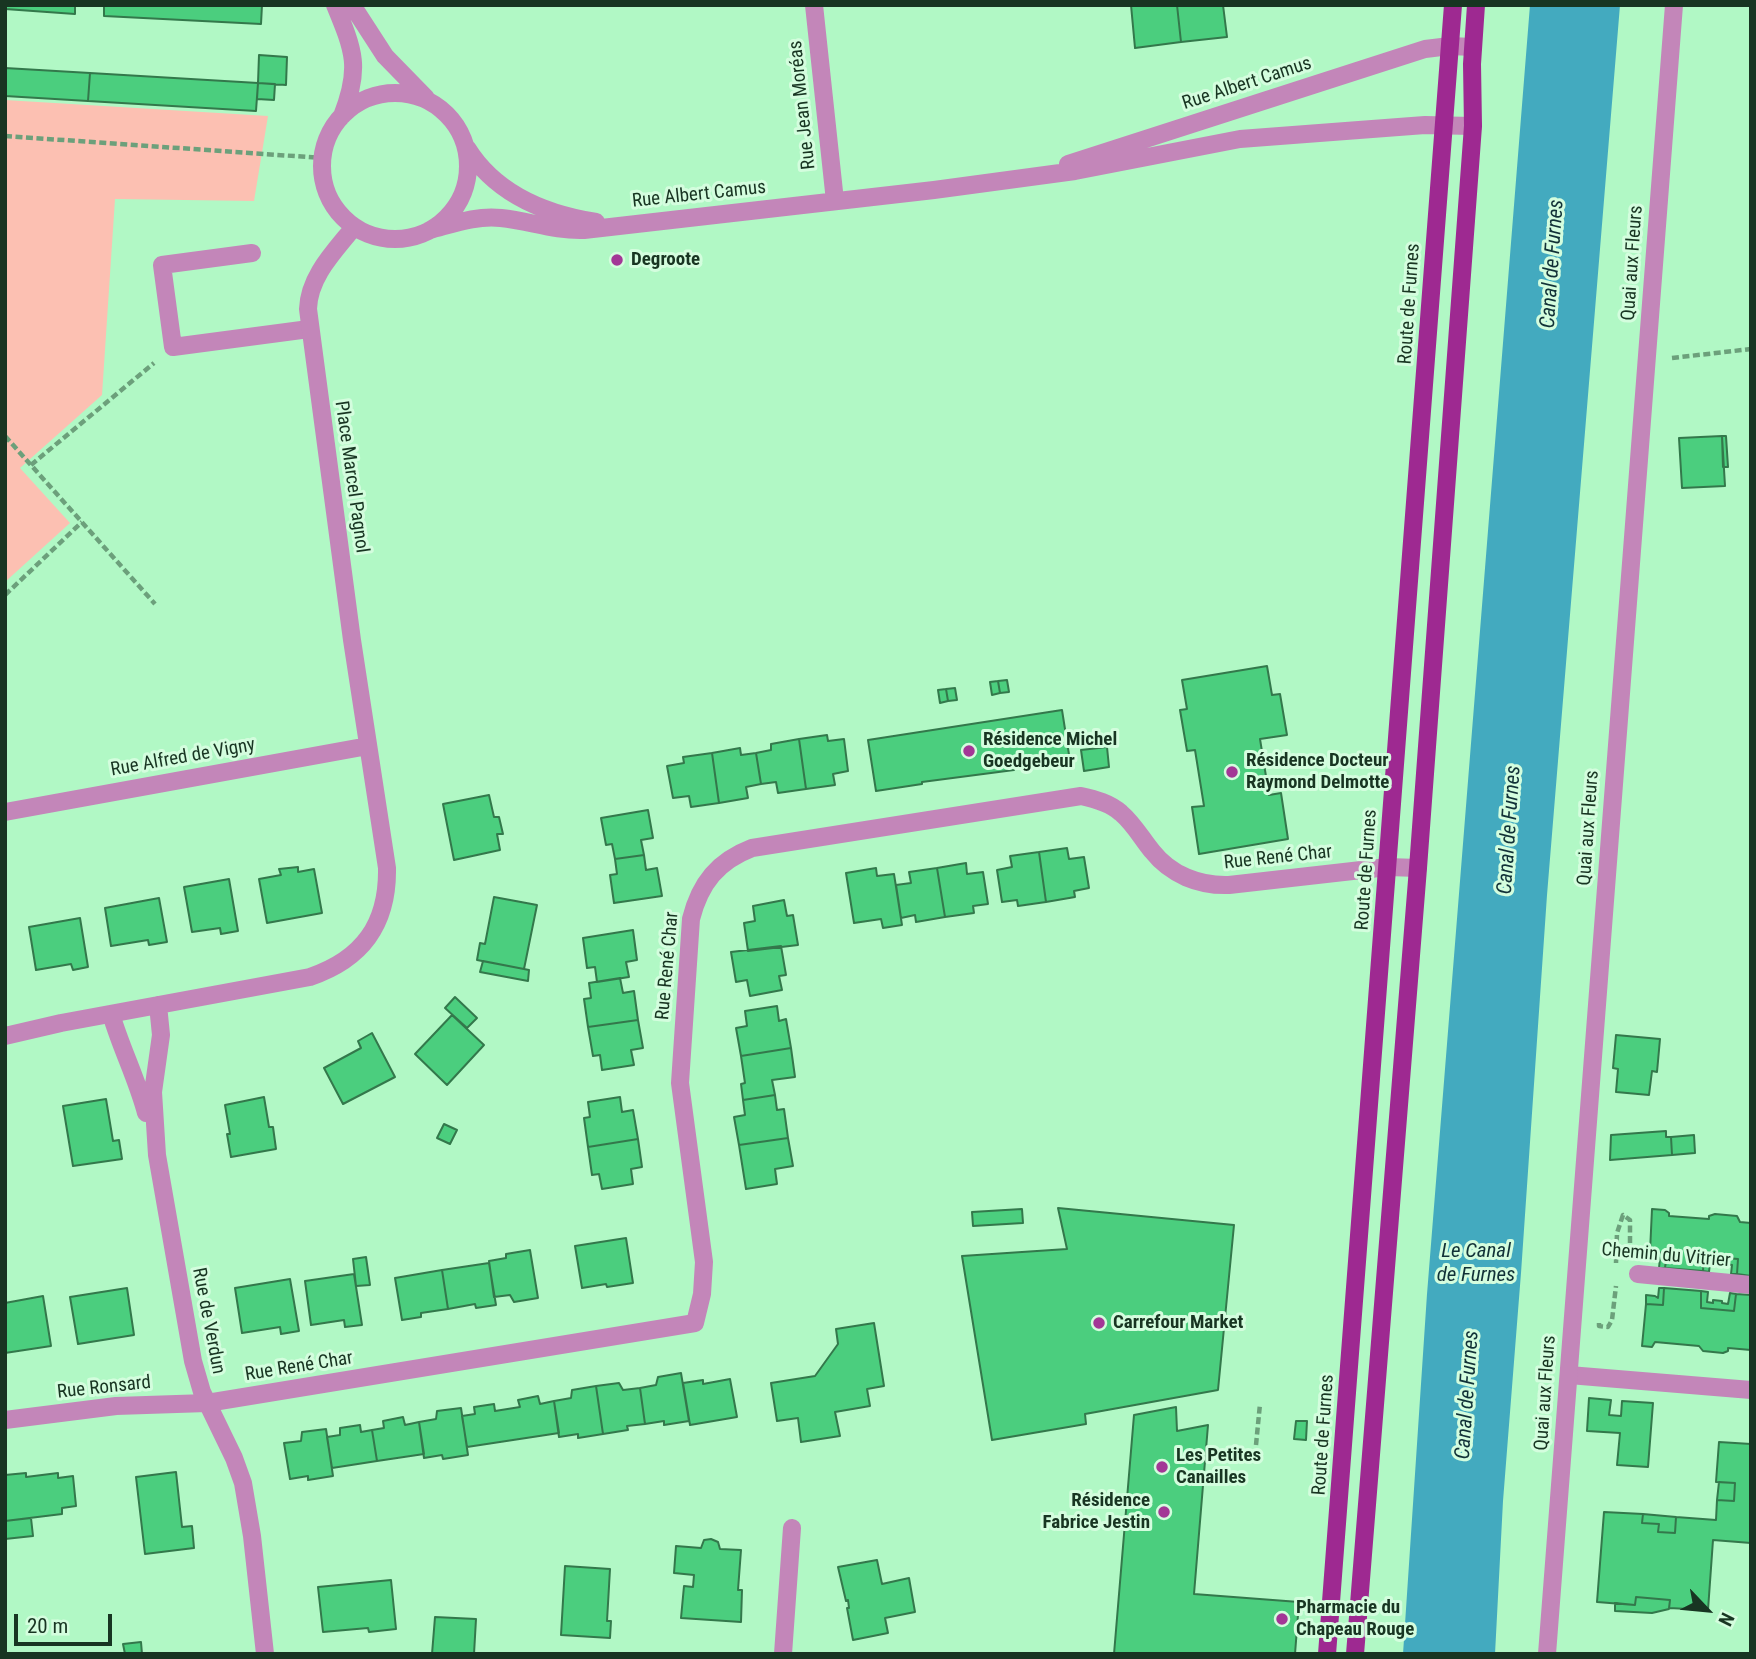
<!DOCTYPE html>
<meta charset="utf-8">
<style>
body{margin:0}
#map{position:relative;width:1756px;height:1659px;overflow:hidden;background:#b1f8c5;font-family:"Roboto Condensed",sans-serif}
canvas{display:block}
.frame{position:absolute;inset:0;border:7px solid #183522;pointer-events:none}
.north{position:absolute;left:1672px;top:1575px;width:70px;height:70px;-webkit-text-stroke:5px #d4fdde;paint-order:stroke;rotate:116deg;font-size:19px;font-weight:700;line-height:28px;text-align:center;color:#183522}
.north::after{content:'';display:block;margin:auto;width:24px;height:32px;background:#183522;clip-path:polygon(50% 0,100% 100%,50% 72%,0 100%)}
.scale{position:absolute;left:14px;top:1614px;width:98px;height:32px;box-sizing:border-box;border:4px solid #183522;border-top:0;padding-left:9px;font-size:21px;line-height:24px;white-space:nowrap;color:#183522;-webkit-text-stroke:5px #d4fdde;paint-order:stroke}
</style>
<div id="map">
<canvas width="1756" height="1659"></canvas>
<div class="frame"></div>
<div class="north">N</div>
<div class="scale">20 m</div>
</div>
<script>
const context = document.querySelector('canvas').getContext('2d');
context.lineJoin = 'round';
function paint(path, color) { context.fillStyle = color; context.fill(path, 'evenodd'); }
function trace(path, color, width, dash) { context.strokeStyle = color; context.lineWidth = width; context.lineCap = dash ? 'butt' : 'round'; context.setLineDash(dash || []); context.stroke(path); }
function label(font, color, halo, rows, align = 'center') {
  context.font = font + ' "Roboto Condensed",sans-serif'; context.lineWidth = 6; context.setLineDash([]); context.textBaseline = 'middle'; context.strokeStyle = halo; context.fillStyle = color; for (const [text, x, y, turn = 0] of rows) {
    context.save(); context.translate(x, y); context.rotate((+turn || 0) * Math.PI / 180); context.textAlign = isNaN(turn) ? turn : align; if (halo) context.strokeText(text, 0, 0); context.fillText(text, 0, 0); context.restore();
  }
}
paint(new Path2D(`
 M5,100L268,116L254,201L115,199L102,395L20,468L70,523L5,582Z`), '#fcc0b2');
paint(new Path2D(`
 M1530,5H1620L1547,895L1521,1273L1503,1501L1495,1654H1403L1427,1294Z`), '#43aabf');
const building = new Path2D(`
 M5,5H75V14L5,9Z
 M104,5H262L261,24L104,16Z
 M1131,5H1177L1181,42L1135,48Z
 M1177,5H1223L1227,37L1181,42Z
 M259,55L287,57L286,85L258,83Z
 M5,68L90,73L88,101L5,96Z
 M90,73L258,83L256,111L88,101Z
 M258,83L275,84L274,100L257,99Z
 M1722,436H1726L1728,467H1723Z
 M1722,436L1725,486L1682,488L1679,438Z
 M1267,666L1272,695L1280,694L1287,735L1260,739L1269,795L1281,793L1288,839L1199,854L1192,807L1204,806L1195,750L1187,751L1180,710L1187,709L1182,680Z
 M1007,680L1009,692L1000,693L998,681Z
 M998,681L1000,693L992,695L990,682Z
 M955,688L957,700L948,701L946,689Z
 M946,689L948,701L940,703L938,690Z
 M1062,710L1070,761L1035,767L1034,765L1014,768V770L922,782V784L876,791L868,740Z
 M827,735L828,741L844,739L848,771L833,774L835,785L806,789L799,739Z
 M799,739L806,789L778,793L776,782L761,784L756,753L771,750V744Z
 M1107,747L1109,767L1084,771L1081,750Z
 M740,748L741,755L756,753L761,784L746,787L748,798L719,803L712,753Z
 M712,753L719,803L691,807L689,796L673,798L667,766L684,763L683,757Z
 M489,795L494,817H499L503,834H497L500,850L454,860L443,804Z
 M648,810L653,838L641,840L644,855L615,859L612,844L606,845L601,818Z
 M1067,848L1069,859L1084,857L1089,888L1074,891L1075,897L1046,902L1039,852Z
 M1039,852L1046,902L1018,906L1017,900L1002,902L997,870L1012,867L1010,856Z
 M644,855L646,870L657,868L662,896L614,903L610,875L617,874L615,859Z
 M966,863L967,874L983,872L988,904L973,906L974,913L945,917L937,868Z
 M298,867V872L314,869L322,913L267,923L259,879L281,875L279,869Z
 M876,868L877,876L894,874L902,925L883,928L881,919L854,923L846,873Z
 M937,868L945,917L916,922L915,915L901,918L896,885L911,883L909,872Z
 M229,879L238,931L221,934L220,928L192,932L184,887Z
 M494,897L537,905L524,969L477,960L480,943L485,944Z
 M159,898L167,942L149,945L148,940L111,946L105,908Z
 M784,900L787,916L793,915L798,945L748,951L744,923L755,921L753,906Z
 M80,918L88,967L73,970L71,964L36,970L29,927Z
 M633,930L637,960L626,962L629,977L597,982L595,967L587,968L583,938Z
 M781,946L786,975L779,976L782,990L750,996L747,980L736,982L731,952Z
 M483,961L529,970L528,981L480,972Z
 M620,978L623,993L634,991L638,1020L588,1027L584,999L591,998L589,983Z
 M455,997L477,1018L467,1028L445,1008Z
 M777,1006L779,1021L786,1019L791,1048L741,1056L736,1028L747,1026L745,1011Z
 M452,1015L484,1045L447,1085L415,1054Z
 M638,1020L643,1048L631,1050L634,1065L602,1070L600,1055L593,1056L588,1027Z
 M372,1033L395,1077L343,1104L324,1068L361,1048L358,1041Z
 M1616,1035L1660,1039L1657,1072L1652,1071L1649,1095L1616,1092L1618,1069L1613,1068Z
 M791,1048L795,1077L772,1080L775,1095L743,1100L741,1084L745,1083L741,1056Z
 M775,1095L777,1110L784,1109L788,1138L739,1145L734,1117L745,1115L743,1100Z
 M264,1097L269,1127H273L276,1149L231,1157L227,1134H230L225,1105Z
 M620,1097L622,1112L633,1110L638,1139L588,1147L584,1118L590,1117L588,1102Z
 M106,1099L113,1141L119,1140L122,1159L73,1166L63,1106Z
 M444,1124L457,1130L450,1144L437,1138Z
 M1666,1131V1137H1671L1672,1155L1610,1160L1611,1135Z
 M1694,1135L1695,1153L1672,1155L1671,1137Z
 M788,1138L793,1166L775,1169L777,1184L746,1189L739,1145Z
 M638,1139L642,1167L631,1169L633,1184L602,1189L599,1174L592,1175L588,1147Z
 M1058,1208L1234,1225L1218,1390L1085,1414L1086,1424L992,1440L962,1256L1067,1249Z
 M1022,1209L1023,1223L973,1226L972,1212Z
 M1652,1209L1665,1210L1669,1213V1216L1709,1219V1216L1715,1214L1737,1216L1740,1222L1751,1223V1276L1737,1274L1738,1259L1704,1256L1703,1271L1665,1268L1667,1253L1650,1252Z
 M626,1238L633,1283L607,1287L606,1284L582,1288L575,1246Z
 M530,1250L538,1298L514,1302L510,1295L494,1297L489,1261L506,1258V1254Z
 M1650,1252L1667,1253L1665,1268H1659L1660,1258L1649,1260Z
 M1704,1256L1738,1259L1737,1274H1731L1732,1265L1725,1264L1710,1263L1709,1272L1703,1271Z
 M366,1257L370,1285L356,1286L353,1259Z
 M489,1263L496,1305L476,1308L475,1304L448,1309L442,1270Z
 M442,1270L448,1309L421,1313V1317L402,1320L395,1278Z
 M354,1274L362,1325L345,1327L344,1320L311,1325L305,1281Z
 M290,1279L299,1331L281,1334L280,1327L242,1333L235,1288Z
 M127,1288L134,1335L78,1344L70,1297Z
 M1659,1288H1664L1663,1305L1646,1304V1295L1655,1296L1658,1298Z
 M1664,1288L1701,1291V1308L1734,1311L1736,1294L1751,1295V1350L1728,1348V1351L1723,1353L1703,1351L1699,1346L1655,1342L1652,1347L1642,1346L1646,1304L1663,1305Z
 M1701,1291L1708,1292L1707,1302L1713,1303V1300L1722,1301V1303L1728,1304L1730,1293L1736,1294L1734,1311L1701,1308Z
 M43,1296L51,1346L5,1353V1303Z
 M874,1323L884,1386L867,1389L870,1406L835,1412L840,1436L801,1442L798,1418L777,1421L771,1383L815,1376L838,1344L836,1329Z
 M681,1373L689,1421L664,1425V1421L645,1424L640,1388L656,1385L658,1377Z
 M730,1379L737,1417L690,1425L683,1383L703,1380V1384Z
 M619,1383L623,1390L640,1388L645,1424L627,1426L628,1430L603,1434L596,1386Z
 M596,1386L603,1434L578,1438V1434L559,1437L554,1401L571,1398L572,1390Z
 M538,1396L540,1404L554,1401L559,1433L467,1447L462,1416L475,1414L474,1407L494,1404L495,1411L520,1407L518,1400Z
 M1589,1398L1611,1400L1609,1415L1621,1416L1622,1401L1653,1403L1648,1467L1617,1465L1620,1433L1587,1431Z
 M1176,1407L1177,1431L1208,1425L1194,1594L1299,1602L1295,1654H1114L1134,1415Z
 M461,1408L468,1455L443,1459L442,1455L424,1458L419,1422L436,1419L437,1411Z
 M403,1417L405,1425L419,1422L424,1454L377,1461L372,1430L384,1428L383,1421Z
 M1296,1421H1307L1306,1440L1294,1439Z
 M360,1425L361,1432L372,1430L377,1461L332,1468L327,1437L340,1435V1428Z
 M326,1429L333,1476L308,1480V1476L290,1479L284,1443L301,1441L302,1432Z
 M1719,1442L1751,1444V1543L1713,1540L1708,1610L1669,1608L1670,1600L1636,1597L1635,1605L1597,1602L1604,1512L1643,1514L1642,1523L1659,1524L1658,1532L1675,1533L1676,1517L1716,1520L1717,1500L1734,1501L1735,1483L1716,1482Z
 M176,1472L182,1527L192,1526L194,1548L145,1554L136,1477Z
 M26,1473V1477L58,1473V1478L73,1476L76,1506L62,1508V1514L5,1521V1475Z
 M1719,1482L1735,1483L1734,1501L1717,1500Z
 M1643,1514L1676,1517L1675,1533L1658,1532L1659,1524L1642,1523Z
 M31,1518L33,1536L5,1539V1521Z
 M711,1539L718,1542L720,1549L741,1550L738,1590H742L741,1622L681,1618L684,1586L693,1587L694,1575L674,1573L676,1546L701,1548L704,1540Z
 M877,1560L882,1584L909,1578L915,1612L885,1618L888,1633L853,1640L847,1608H849L848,1600L846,1601L838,1567Z
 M565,1566L610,1569L607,1621H611L610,1638L561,1635Z
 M391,1580L396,1629L369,1632L368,1628L323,1632L318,1587Z
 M1636,1597L1670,1600L1669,1609L1652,1613L1615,1611V1603L1635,1605Z
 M435,1617L476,1619L474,1654H432Z
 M141,1642L142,1654H125L123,1644Z`);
paint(building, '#4bce7e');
trace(building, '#33784b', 2);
trace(new Path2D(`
 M5,136L322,158
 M1672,358L1751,349
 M5,436L155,604
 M31,465L154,363
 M5,595L82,522
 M1616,1263L1617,1233L1623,1215L1630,1220V1252
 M1599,1323V1326L1608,1327L1612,1320L1616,1286
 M1256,1445L1260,1404`), '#6ca07b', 4.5, [7, 3.5]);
trace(new Path2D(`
 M252,253L162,265L173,347L309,329
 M1569,1375L1751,1390`), '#c386b9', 18);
trace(new Path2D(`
 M1638,1274L1751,1285`), '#c386b9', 18);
trace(new Path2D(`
 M335,5C354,51 361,68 342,116
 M352,5L385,56L426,98
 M814,5L835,201
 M322 166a73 73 0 1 1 146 0a73 73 0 1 1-146 0Z
 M467,148C495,193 545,214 596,222
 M1068,164L1425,49L1450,46L1473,47
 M430,230C453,224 477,215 501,218C530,221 554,231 584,230L934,190L1075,171L1240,139L1425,125L1473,126
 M5,812L368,746
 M158,1005L161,1035L153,1092L157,1155L193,1361L202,1392L234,1458L243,1483L252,1536L265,1654
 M111,1014C121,1048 137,1079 146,1113
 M5,1036L61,1023L310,977C363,959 388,924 387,868L352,640L308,309C309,276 335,251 354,227
 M5,1420L116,1406L207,1403L695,1323L702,1294L704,1262L680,1083L691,919C700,883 718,861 752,848L1081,796C1095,799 1110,803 1121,813C1134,824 1142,839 1152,851C1171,875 1199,886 1229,885L1388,867L1418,868
 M783,1654L792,1528
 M1547,1654L1674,5`), '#c386b9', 18);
trace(new Path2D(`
 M1327,1654L1453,5
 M1355,1654L1418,868L1473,126L1472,64L1476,5`), '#9e2991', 18);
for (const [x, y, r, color] of [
 [617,260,7,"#a33796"],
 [969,751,7,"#a33796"],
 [1232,772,7,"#a33796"],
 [1099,1323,7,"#a33796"],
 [1162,1467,7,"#a33796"],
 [1164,1512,7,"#a33796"],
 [1282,1619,7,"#a33796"]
]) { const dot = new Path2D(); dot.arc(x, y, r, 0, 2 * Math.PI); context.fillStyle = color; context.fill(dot); trace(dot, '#d4fdde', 2.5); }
label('19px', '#183522', '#d4fdde', [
 ["Rue Albert Camus",1247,84,-18],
 ["Rue Jean Moréas",803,105,-96],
 ["Rue Albert Camus",699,195,-6],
 ["Quai aux Fleurs",1633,263,-86],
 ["Route de Furnes",1410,304,-86],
 ["Place Marcel Pagnol",351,477,82],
 ["Rue Alfred de Vigny",183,758,-10],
 ["Quai aux Fleurs",1589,828,-86],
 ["Rue René Char",1278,858,-6],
 ["Route de Furnes",1367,870,-86],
 ["Rue René Char",668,966,-85],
 ["Chemin du Vitrier",1666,1256,5],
 ["Rue de Verdun",208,1321,79],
 ["Rue René Char",299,1367,-9],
 ["Rue Ronsard",104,1388,-6],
 ["Quai aux Fleurs",1546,1393,-86],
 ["Route de Furnes",1324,1435,-86]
]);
label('bold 19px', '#183522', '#d4fdde', [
 ["Degroote",631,260],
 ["Résidence Michel",983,740],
 ["Goedgebeur",983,762],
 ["Résidence Docteur",1246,761],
 ["Raymond Delmotte",1246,783],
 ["Carrefour Market",1113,1323],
 ["Les Petites",1176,1456],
 ["Canailles",1176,1478],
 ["Résidence",1150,1501,"right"],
 ["Fabrice Jestin",1150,1523,"right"],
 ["Pharmacie du",1296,1608],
 ["Chapeau Rouge",1296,1630]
], 'left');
label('italic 21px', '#113137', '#d4fdde', [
 ["Canal de Furnes",1553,264,-86],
 ["Canal de Furnes",1510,830,-86],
 ["Le Canal",1476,1252],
 ["de Furnes",1476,1276],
 ["Canal de Furnes",1468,1395,-86]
]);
</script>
